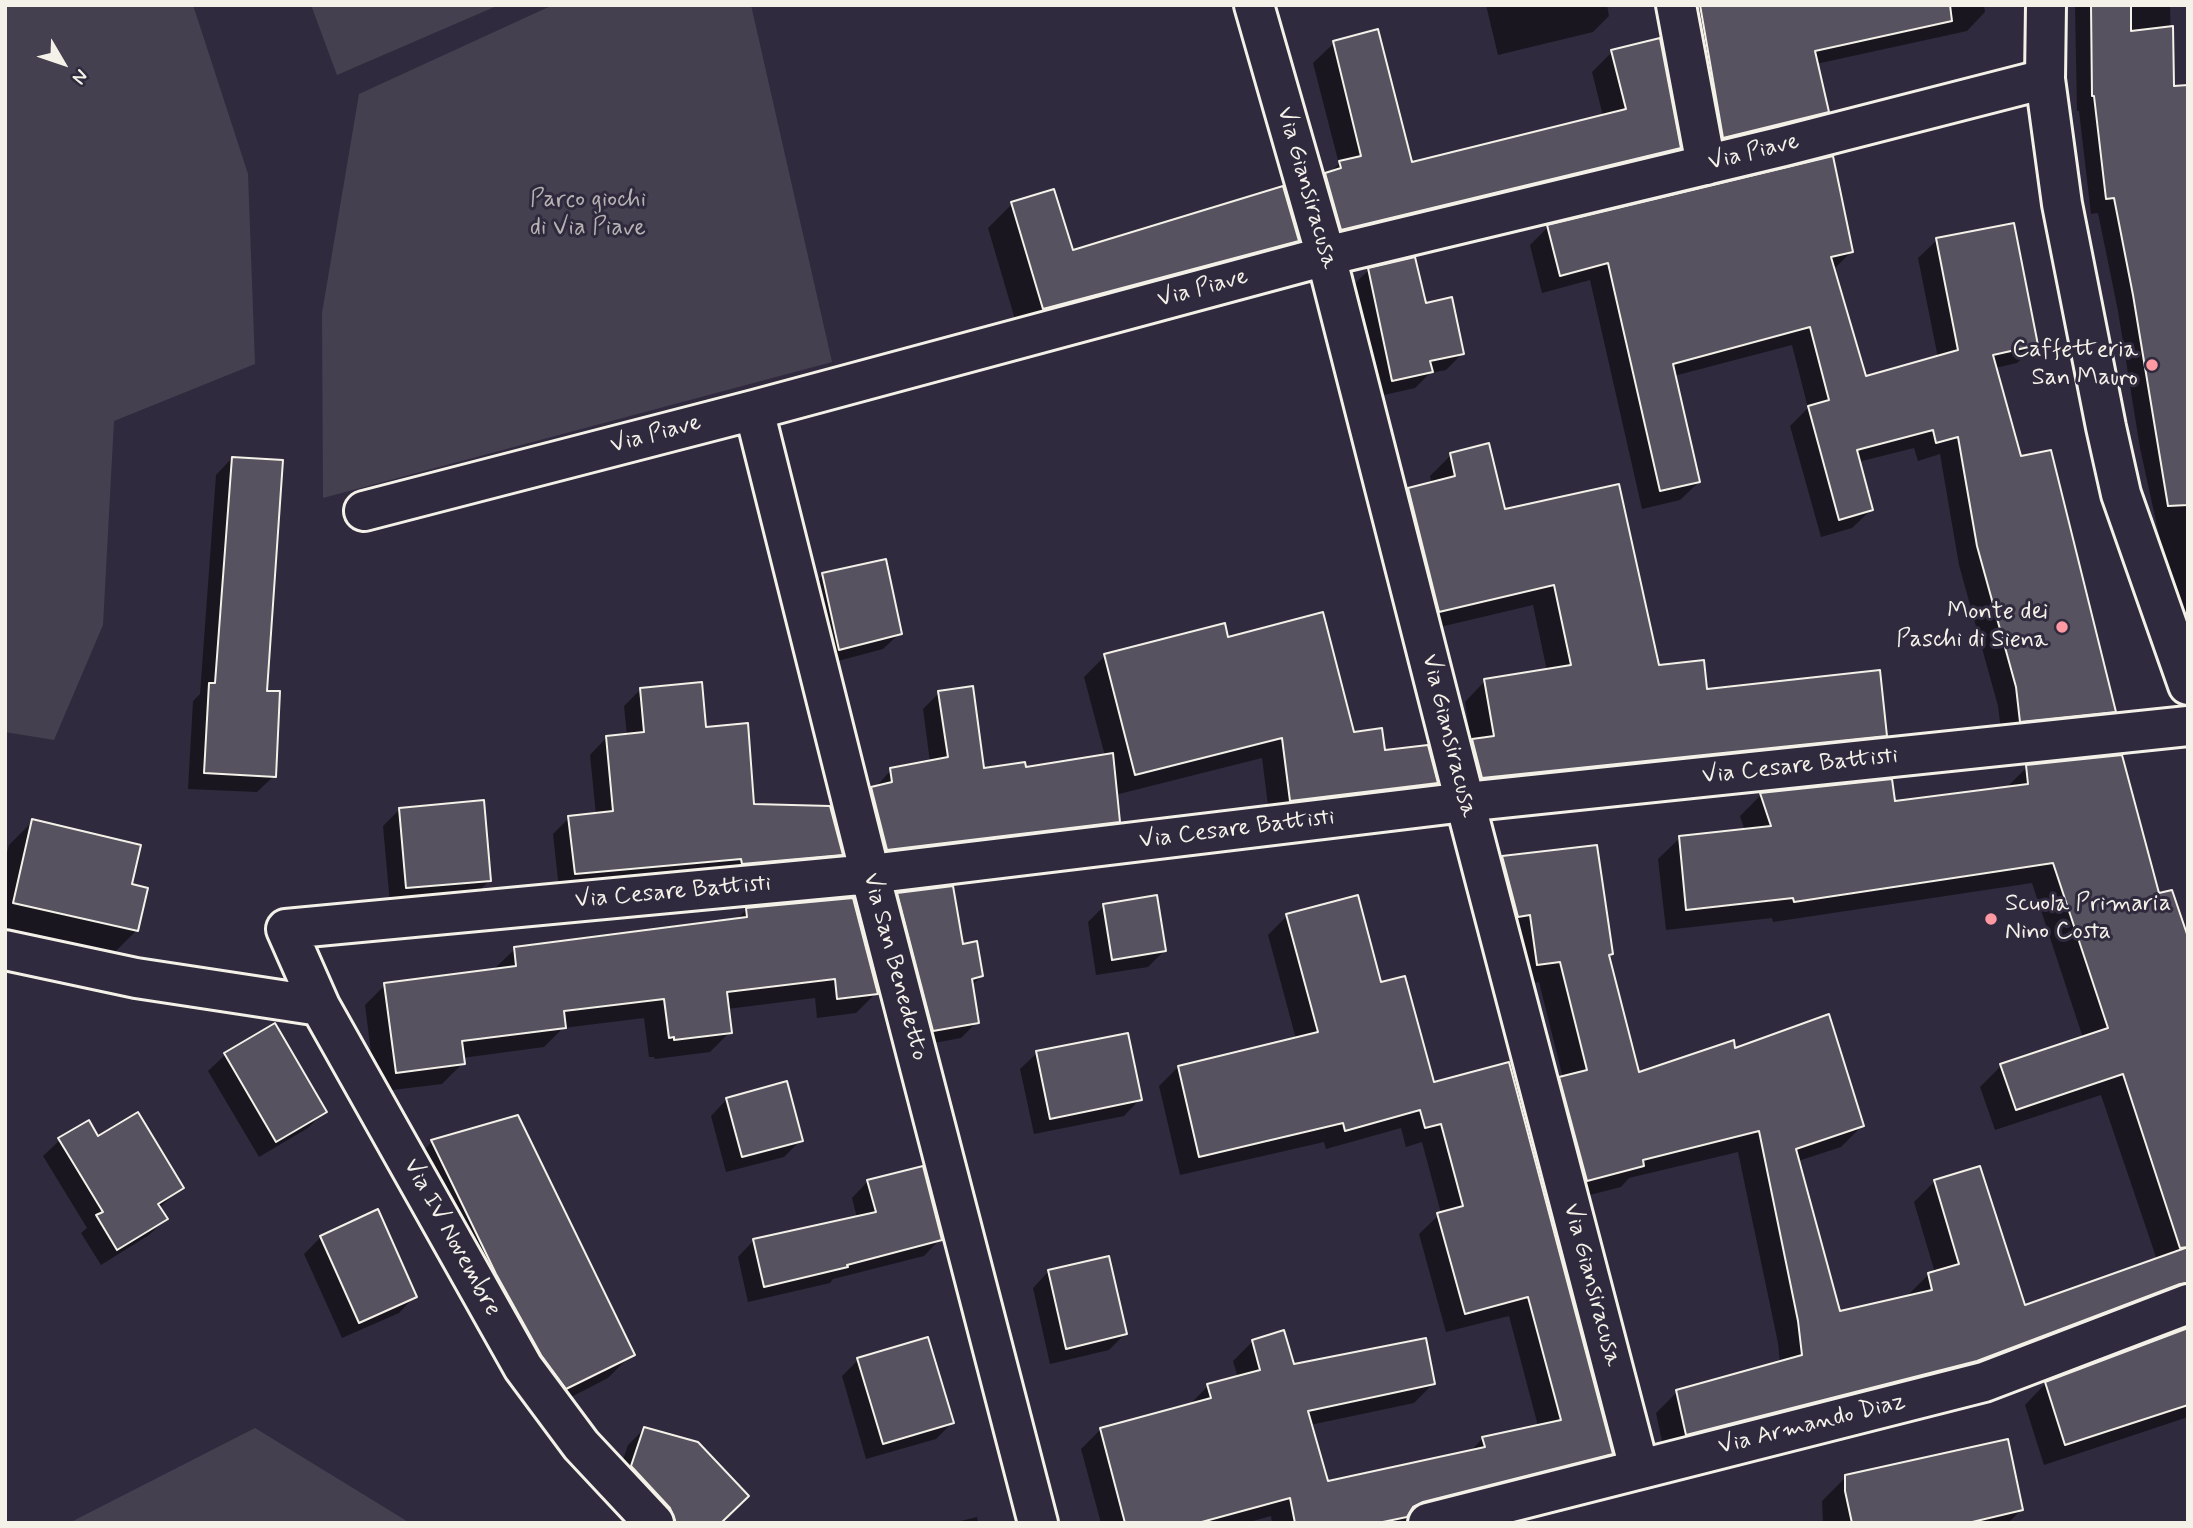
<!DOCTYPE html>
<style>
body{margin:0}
#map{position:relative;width:2193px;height:1528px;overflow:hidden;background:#2f2a3d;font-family:Mynerve,sans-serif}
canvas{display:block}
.frame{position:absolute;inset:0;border:7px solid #f4f1e8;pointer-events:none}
.north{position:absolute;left:28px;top:28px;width:70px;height:70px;-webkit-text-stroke:5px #2f2a3d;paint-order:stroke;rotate:129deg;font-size:19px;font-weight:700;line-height:28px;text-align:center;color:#f4f1e8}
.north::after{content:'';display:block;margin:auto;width:24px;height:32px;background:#f4f1e8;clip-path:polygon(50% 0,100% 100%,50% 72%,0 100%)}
</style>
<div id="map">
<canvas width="2193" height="1528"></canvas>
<div class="frame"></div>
<div class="north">N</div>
</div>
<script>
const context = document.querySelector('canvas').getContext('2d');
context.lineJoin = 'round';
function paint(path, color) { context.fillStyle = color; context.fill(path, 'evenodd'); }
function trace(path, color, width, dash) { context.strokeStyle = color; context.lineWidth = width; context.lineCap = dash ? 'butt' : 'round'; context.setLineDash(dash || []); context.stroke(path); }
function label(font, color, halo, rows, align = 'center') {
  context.font = font + ' Mynerve,sans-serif'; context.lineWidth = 6; context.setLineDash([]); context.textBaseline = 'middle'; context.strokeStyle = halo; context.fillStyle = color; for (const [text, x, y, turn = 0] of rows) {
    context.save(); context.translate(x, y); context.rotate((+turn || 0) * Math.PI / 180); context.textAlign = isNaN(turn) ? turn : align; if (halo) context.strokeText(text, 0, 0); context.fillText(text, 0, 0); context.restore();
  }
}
paint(new Path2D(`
 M5,5H193L248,174L255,364L114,421L103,625L54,740L5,732Z
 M311,5H499L337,75Z
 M553,5H751L832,362L323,498L322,313L359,94Z
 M255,1428L410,1523H69Z`), '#454050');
paint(new Path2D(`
 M1486,5H1607L1609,16L1593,32L1498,55Z
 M1679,5H1984L1985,12L1967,31L1816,64L1827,111L1809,129L1705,155Z
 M2075,5H2170L2172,87L2188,199V625L2183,626L2164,558L2140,448L2118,311L2098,213L2091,214L2079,111H2077Z
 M1334,43L1411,164L1603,116L1592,72L1612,52L1679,148L1659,168L1321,249L1306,195L1339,164L1313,63Z
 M1012,204L1071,252L1297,240L1273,264L1019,333L988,228Z
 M1548,227L1851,252L1833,270L1865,378L1938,358L1918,258L1937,240L2036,345L2017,363L1995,368L2020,458L2114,711L2095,730L2002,739L1998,706L1959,565L1940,454L1918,461L1914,448L1858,462L1871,510L1852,528L1821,537L1790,426L1808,408L1792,345L1674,376L1699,482L1680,500L1642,509L1590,280L1542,293L1530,245Z
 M1369,270L1425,305L1463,353L1446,370L1430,373L1415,388L1375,397L1352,286Z
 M1451,455L1504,511L1658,667L1705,691L1886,735L1865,756L1461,798L1452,761L1471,742L1465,702L1485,681L1547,671L1533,605L1419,632L1388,510L1409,490L1432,484L1430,476Z
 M232,458L274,776L257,792L188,789L193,701L200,694L216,475Z
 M823,575L900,633L883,649L823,665L807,591Z
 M1227,639L1353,734L1436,783L1415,803L1270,821L1262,758L1115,795L1118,821L1102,837L870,865L855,805L875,788L891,770L930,762L923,709L939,693L983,770L1025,769L1105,756L1084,677L1105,656Z
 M640,690L704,729L753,806L841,854L824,870L559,889L553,834L569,818L596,815L590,755L606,738L627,736L624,706Z
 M2027,767L2158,896L2188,991V1319L1955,1382L1665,1455L1656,1413L1677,1392L1780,1363L1778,1343L1738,1152L1629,1178L1621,1187L1566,1201L1539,1100L1563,1078L1539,982L1517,986L1481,879L1503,858L1611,953L1607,957L1637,1074L1734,1050L1862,1126L1841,1147L1798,1161L1839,1313L1908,1298V1295L1929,1274L1935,1273L1914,1202L1935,1181L2024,1307L2157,1260L2101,1095L1995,1130L1980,1087L2001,1066L2083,1038L2032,883L1773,922L1772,918L1666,930L1658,859L1680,838L1745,831L1740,816L1761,795L1893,803L2005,789Z
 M399,810L490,880L473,897L390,904L383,826Z
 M33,821L130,886L146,889L136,931L112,955L5,930V860L9,845Z
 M898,894L962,946L982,976L971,986L977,1022L961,1038L917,1046L882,911Z
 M1104,906L1164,951L1148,967L1096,975L1088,922Z
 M747,909L876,993L856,1013L817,1018L815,998L727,1009L730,1032L710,1052L655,1059L654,1057H649L644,1018L563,1028L544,1047L462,1058L463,1063L442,1084L376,1092L365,1005L385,985L494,969L515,949L736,920Z
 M1287,916L1380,985L1433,1084L1611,1453L1591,1472L1399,1523H1272L1271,1516L1246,1523H1101L1081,1449L1101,1429L1188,1406L1208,1386L1238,1378L1233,1361L1252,1342L1293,1366L1433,1384L1414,1403L1310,1425L1327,1483L1469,1453L1483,1438L1538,1426L1509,1316L1446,1332L1419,1234L1441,1213L1422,1142L1406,1147L1401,1128L1326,1149L1324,1142L1180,1175L1159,1086L1178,1067L1296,1039L1268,935Z
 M274,1026L324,1112L308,1128L259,1157L208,1071L225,1055Z
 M1037,1053L1140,1099L1124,1116L1034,1134L1020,1069Z
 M727,1099L801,1140L784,1157L726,1172L711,1116Z
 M98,1139L182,1187L159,1208L166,1219L149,1235L101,1265L81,1233L87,1228L43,1156L60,1140Z
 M432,1142L632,1354L608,1378L542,1412L408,1166Z
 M868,1181L940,1239L924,1256L833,1279L830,1283L748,1302L738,1257L754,1240L857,1218L852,1198Z
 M321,1237L415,1296L399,1313L342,1338L304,1254Z
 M1049,1271L1125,1334L1109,1350L1050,1364L1033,1288Z
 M2188,1329V1417L2044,1465L2025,1405L2046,1383Z
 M858,1360L952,1423L936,1439L866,1459L842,1376Z
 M644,1429L719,1523H652L615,1483L628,1445Z
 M1846,1477L2021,1510L2008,1523H1823L1822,1501Z
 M977,1517L978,1523H953Z`), '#0007');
const building = new Path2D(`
 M1700,5H1950L1952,21L1815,51L1829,112L1723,138Z
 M2091,5H2131V31L2173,26L2174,86L2188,85V505L2168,506L2133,295L2114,198L2106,199L2094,96H2092Z
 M1378,29L1412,162L1626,109L1611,50L1660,38L1681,148L1341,230L1325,173L1341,168L1339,161L1361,156L1333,41Z
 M1833,156L1853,252L1831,257L1866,376L1958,350L1936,238L2014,223L2038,345L1993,355L2021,456L2051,450L2116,712L2020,722L2016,687L1977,546L1958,437L1936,443L1933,430L1857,450L1873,510L1839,520L1808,406L1829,400L1810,327L1673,364L1700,482L1660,491L1608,263L1560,276L1547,225Z
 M1283,186L1299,241L1043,309L1011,202L1054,189L1073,250Z
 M1415,257L1426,303L1452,297L1464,354L1430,361L1433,372L1392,381L1368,268Z
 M1489,443L1505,509L1619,484L1659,665L1704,660L1707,689L1880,670L1887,736L1482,778L1472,739L1494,736L1484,679L1571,665L1554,585L1439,612L1408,488L1455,476L1450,453Z
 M232,457L283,460L267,691H280L276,777L204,773L209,683H215Z
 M886,559L902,634L839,650L822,573Z
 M1323,612L1354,732L1382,728L1385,750L1428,745L1438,783L1290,801L1282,738L1135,775L1104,654L1225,623L1228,637Z
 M702,682L706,727L748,723L754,804L830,806L843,855L742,864L741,859L575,874L568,816L613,811L606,736L644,732L640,688Z
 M973,686L984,768L1025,762L1026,767L1113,753L1120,822L887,850L871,787L892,782L890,768L948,757L938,691Z
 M2122,755L2159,893L2172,890L2188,937V1247L2180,1248L2123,1074L2016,1110L2000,1064L2108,1028L2053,863L1794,902L1793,898L1686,910L1679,836L1771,826L1760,793L1892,779L1895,801L2028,784L2026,765Z
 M484,800L491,881L406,888L399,808Z
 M32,819L141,845L132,884L148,888L138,931L13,903Z
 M1597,845L1613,954L1609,955L1639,1072L1734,1040L1735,1048L1829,1014L1864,1126L1796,1149L1840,1311L1932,1290L1928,1273L1959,1264L1934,1180L1980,1166L2025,1305L2188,1247V1283L2180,1284L1977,1361L1686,1435L1676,1390L1802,1355L1798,1321L1759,1131L1643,1160L1644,1166L1587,1181L1559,1077L1587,1070L1560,962L1537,965L1530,915L1518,917L1502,856Z
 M953,886L963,944L977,941L983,976L972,979L979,1023L933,1031L897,893Z
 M1157,895L1166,951L1112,960L1103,904Z
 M1358,895L1381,982L1405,976L1434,1082L1509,1062L1613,1454L1423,1502L1413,1507L1407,1517L1378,1523H1295L1290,1498L1198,1523H1125L1100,1428L1211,1398L1207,1384L1260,1370L1252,1340L1284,1330L1294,1364L1426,1338L1435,1384L1308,1411L1328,1481L1485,1447L1482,1437L1561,1420L1528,1297L1465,1314L1437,1213L1463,1206L1441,1124L1425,1128L1420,1110L1345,1131L1343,1123L1199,1157L1178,1066L1318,1032L1286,914Z
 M853,898L878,994L837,999L835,979L727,992L732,1033L674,1040V1037L669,1038L664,999L564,1011L566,1028L462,1041L465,1064L396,1073L384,983L516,966L514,947L747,917L746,908Z
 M275,1023L327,1112L276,1142L224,1053Z
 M1128,1033L1142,1100L1050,1119L1036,1051Z
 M787,1081L803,1141L742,1157L726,1098Z
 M138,1112L184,1188L158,1204L168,1219L117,1250L96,1215L103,1212L58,1138L89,1120L98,1136Z
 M518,1115L635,1355L566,1389L541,1355L496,1274L431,1140Z
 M923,1166L942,1240L847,1265L848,1267L764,1287L753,1239L876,1212L867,1180Z
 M378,1209L417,1297L359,1323L320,1236Z
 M1109,1256L1127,1334L1066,1349L1048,1270Z
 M2188,1328V1405L2065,1445L2045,1382Z
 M928,1337L954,1423L883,1444L857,1358Z
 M644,1427L698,1442L749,1496L721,1523H676L670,1508L631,1466Z
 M2008,1439L2023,1510L1968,1523H1852L1845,1491V1475Z`);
paint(building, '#56525f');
trace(building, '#f4f1e8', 2);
const street = new Path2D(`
 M1254,5L1326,256L1465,802L1639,1468
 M1676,5L1706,165
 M754,410L870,874L1038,1523
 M364,511L754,410L1326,256L1784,146L2045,79
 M5,950L136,978L320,1006
 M654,1523L581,1445L523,1367L320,1006L286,929L870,874L1465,802L2188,726
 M1428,1523L1984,1382L2188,1304`);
const secondary = new Path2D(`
 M2046,5L2045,79L2062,204L2106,427L2121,494L2188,685`);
trace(street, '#f4f1e8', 44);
trace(secondary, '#f4f1e8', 44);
trace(street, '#2f2a3d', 38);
trace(secondary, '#2f2a3d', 38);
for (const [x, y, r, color] of [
 [2152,365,7,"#ff9aa2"],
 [2062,627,7,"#ff9aa2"],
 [1991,919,7,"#ff9aa2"]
]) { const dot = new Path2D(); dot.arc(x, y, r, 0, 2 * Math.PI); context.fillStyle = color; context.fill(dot); trace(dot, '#2f2a3d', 2.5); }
label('24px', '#f4f1e8', '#2f2a3d', [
 ["Via Piave",1754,153,-14],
 ["Via Giansiracusa",1306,188,74],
 ["Via Piave",1203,289,-15],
 ["Via Piave",656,435,-15],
 ["Via Giansiracusa",1448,736,76],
 ["Via Cesare Battisti",1800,767,-6],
 ["Via Cesare Battisti",1237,830,-7],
 ["Via Cesare Battisti",673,893,-5],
 ["Via San Benedetto",894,967,75],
 ["Via IV Novembre",451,1238,61],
 ["Via Giansiracusa",1591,1285,75],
 ["Via Armando Diaz",1812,1425,-14]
]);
label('24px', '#b7b3b3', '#2f2a3d', [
 ["Parco giochi",588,201],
 ["di Via Piave",588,229]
]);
label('24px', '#f4f1e8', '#2f2a3d', [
 ["Caffetteria",2138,351],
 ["San Mauro",2138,379],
 ["Monte dei",2048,613],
 ["Paschi di Siena",2048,641],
 ["Scuola Primaria",2005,905,"left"],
 ["Nino Costa",2005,933,"left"]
], 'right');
</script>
